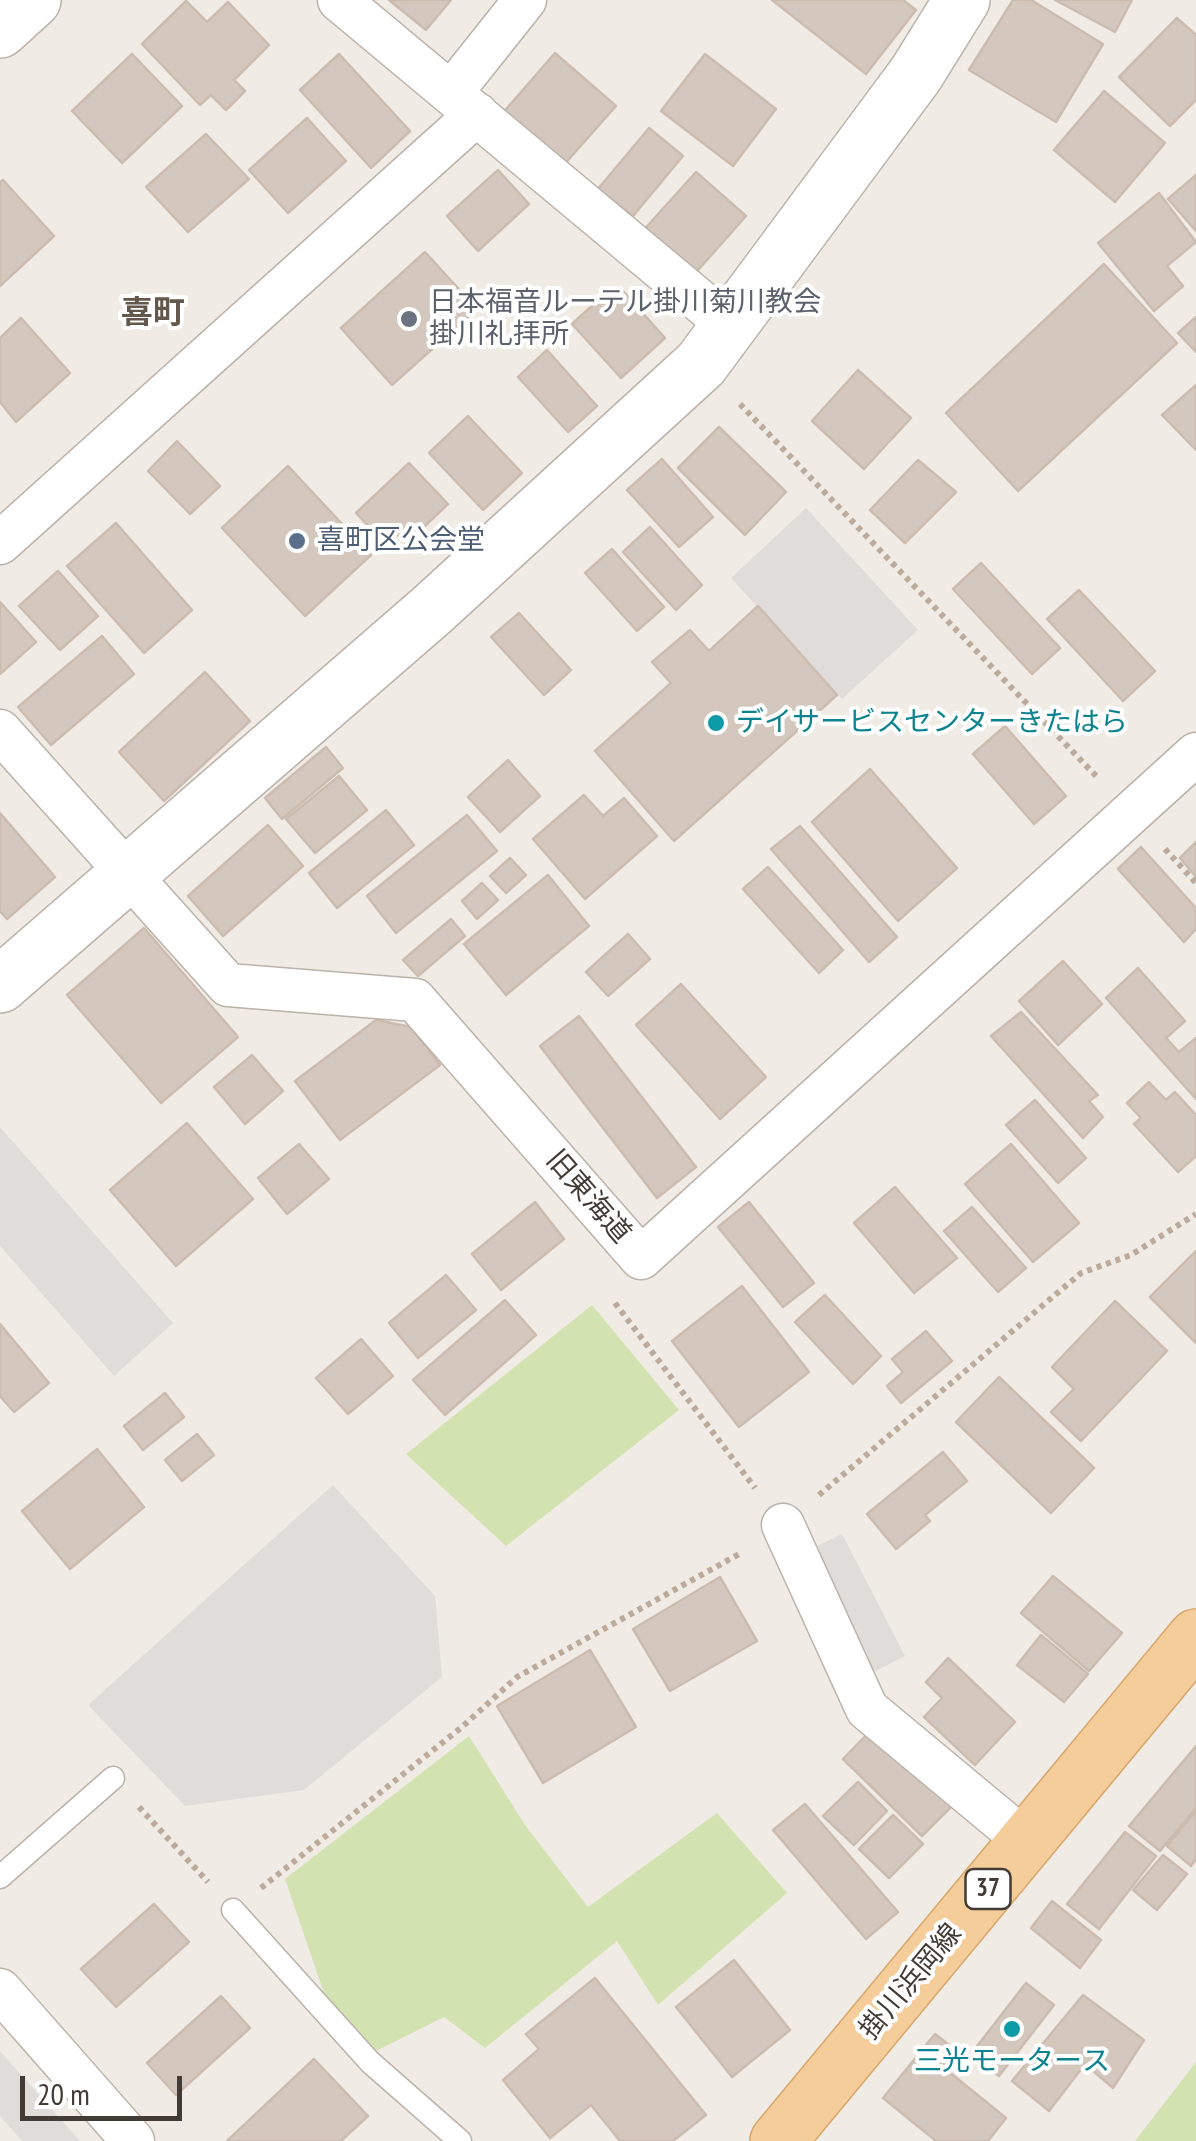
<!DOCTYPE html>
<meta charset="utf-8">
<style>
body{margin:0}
#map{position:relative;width:1196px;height:2141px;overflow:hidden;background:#f1ebe5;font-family:"PT Sans Narrow",sans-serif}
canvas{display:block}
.scale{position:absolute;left:20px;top:2076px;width:162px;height:45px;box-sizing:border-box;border:5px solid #433b35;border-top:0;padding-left:12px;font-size:30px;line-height:35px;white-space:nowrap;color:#433b35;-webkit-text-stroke:8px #fff;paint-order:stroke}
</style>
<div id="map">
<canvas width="1196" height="2141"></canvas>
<div class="scale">20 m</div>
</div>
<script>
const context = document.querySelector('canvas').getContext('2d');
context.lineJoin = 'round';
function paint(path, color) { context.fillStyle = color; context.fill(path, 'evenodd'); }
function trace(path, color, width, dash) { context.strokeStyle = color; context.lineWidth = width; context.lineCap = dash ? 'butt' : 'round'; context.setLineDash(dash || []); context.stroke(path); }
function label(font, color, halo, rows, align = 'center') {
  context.font = font + ' "PT Sans Narrow","Noto Sans JP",sans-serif'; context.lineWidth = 8; context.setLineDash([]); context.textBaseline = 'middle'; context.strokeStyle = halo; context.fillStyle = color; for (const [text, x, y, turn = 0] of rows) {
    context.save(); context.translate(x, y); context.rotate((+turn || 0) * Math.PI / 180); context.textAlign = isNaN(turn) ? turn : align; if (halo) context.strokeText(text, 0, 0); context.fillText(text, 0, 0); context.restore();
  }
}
paint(new Path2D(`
 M592,1305L679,1410L506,1546L406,1454Z
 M469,1736L525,1825L588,1907L717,1813L787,1893L658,2005L617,1941L485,2048L444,2017L374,2052L329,2008L285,1879Z
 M1196,2062V2141H1135Z`), '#d3e2b1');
paint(new Path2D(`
 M806,508L918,630L842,699L731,578Z
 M0,1127L173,1323L114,1376L0,1246Z
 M333,1485L435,1596L442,1677L304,1790L185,1806L88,1705Z
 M842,1534L905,1656L870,1674L807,1551Z
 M0,2051L80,2141H22L0,2116Z`), '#dfdcda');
const building = new Path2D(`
 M389,0H451L426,30Z
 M772,0H903L916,10L866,74Z
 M1013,0H1031L1103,44L1056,122L969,70Z
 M1055,0H1132L1115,32Z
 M186,1L207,22L228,2L269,45L234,80L245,91L226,110L211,95L200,105L142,44Z
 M1177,18L1196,35V100L1170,126L1119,77Z
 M555,53L616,106L562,167L501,115Z
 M132,54L182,106L122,163L72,111Z
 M339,54L410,131L371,168L300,90Z
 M705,54L776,109L733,166L661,111Z
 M1104,91L1165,143L1115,202L1054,150Z
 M307,118L346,161L288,213L249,170Z
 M649,128L683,156L633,216L598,189Z
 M206,134L249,179L188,232L146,187Z
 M498,170L529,204L478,251L447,216Z
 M696,172L746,216L691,278L641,233Z
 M1196,175V231L1168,199Z
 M3,180L54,236L0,286V182Z
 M1159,193L1196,242L1167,266L1183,286L1154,311L1098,243Z
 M425,252L477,309L392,385L341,328Z
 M1104,264L1177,343L1018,491L946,413Z
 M622,290L665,338L621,378L572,324L605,294L611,300Z
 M1196,317V352L1178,333Z
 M21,318L70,373L16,422L0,402V338Z
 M547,350L597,406L568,432L518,377Z
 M858,370L911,418L864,469L812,421Z
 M1196,385V450L1162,415Z
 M468,416L522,473L483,510L429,453Z
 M719,427L786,492L745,535L678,468Z
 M177,441L220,486L190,514L148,471Z
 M662,459L713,517L679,547L627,490Z
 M918,460L956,492L905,543L870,510Z
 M409,463L448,504L406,544L388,525L377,535L356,513Z
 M288,466L371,555L305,616L222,528Z
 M116,523L192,610L144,653L67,566Z
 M650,527L702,585L676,610L623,552Z
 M612,549L664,607L637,631L585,573Z
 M981,563L1060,648L1032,674L953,589Z
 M58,571L98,616L60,650L19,606Z
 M1079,590L1155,671L1123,701L1047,619Z
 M0,602L36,642L0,674Z
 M758,606L837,695L674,841L595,751L671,683L652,662L690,630L709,651Z
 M519,613L571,670L544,695L491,637Z
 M102,636L134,674L51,745L18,707Z
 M205,672L250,721L164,801L119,752Z
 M1005,726L1066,796L1034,824L973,754Z
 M326,747L343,768L282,819L265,798Z
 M508,760L540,796L500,832L468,797Z
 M870,769L957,868L898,921L812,822Z
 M339,776L367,810L315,853L286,819Z
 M584,795L603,816L624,798L657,836L585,899L533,839Z
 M386,810L414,845L337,908L309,873Z
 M0,813L55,877L7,919L0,911Z
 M467,815L497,851L396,933L367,896Z
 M268,825L303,866L223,936L188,896Z
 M800,826L897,937L869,962L771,849Z
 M1196,842V877L1180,858Z
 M1141,847L1196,908V929L1184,942L1118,869Z
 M510,858L526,875L506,893L490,876Z
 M768,867L843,950L819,973L743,889Z
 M548,875L589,926L506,995L464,944Z
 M482,883L498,900L477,919L462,901Z
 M451,919L465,936L418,976L403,960Z
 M144,928L238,1037L161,1103L67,995Z
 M628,934L650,959L608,996L586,972Z
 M1063,961L1102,1004L1058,1045L1019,1001Z
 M1138,968L1185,1021L1166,1038L1179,1052L1196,1038V1099L1106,998Z
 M681,984L766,1077L720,1119L636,1025Z
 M1021,1012L1098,1095L1089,1101L1103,1117L1083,1138L991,1036Z
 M579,1016L696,1167L657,1198L540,1046Z
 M376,1020L411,1027L440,1065L340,1140L295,1081Z
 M252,1055L283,1091L245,1124L214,1087Z
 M1149,1082L1166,1100L1175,1092L1196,1115V1156L1178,1172L1134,1124L1141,1118L1127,1103Z
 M1035,1100L1086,1158L1058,1183L1006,1125Z
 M187,1123L253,1199L176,1266L110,1190Z
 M299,1144L329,1179L287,1214L258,1178Z
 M1011,1144L1079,1223L1033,1262L965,1184Z
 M895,1187L957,1258L914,1293L854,1223Z
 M535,1202L564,1239L501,1290L472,1254Z
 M749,1202L814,1283L783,1307L718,1227Z
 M972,1207L1026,1268L998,1292L944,1231Z
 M1196,1251V1343L1150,1297Z
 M446,1275L476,1310L418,1358L389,1323Z
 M742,1286L809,1372L739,1427L672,1341Z
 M825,1295L881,1356L853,1384L795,1322Z
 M505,1300L536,1335L445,1415L413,1380Z
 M1115,1301L1167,1351L1081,1441L1051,1412L1074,1389L1052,1367Z
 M0,1324L49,1383L14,1412L0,1396Z
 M926,1331L952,1361L901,1403L887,1386L903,1372L892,1359Z
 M361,1339L393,1376L348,1414L316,1378Z
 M999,1377L1094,1468L1051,1513L956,1422Z
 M165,1393L184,1417L143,1450L124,1426Z
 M197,1434L214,1455L182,1481L165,1460Z
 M97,1449L144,1507L70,1569L22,1511Z
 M943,1452L967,1481L925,1515L930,1521L896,1549L867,1514Z
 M1053,1576L1122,1633L1089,1671L1021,1613Z
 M720,1577L757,1641L670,1691L633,1629Z
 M1041,1635L1088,1674L1064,1702L1017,1665Z
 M590,1650L636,1727L543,1783L497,1706Z
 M948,1658L1015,1722L975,1765L924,1717L942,1698L926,1682Z
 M874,1727L954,1804L922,1836L843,1759Z
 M1196,1746V1808L1160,1851L1129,1826Z
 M858,1782L887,1811L854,1845L823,1816Z
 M805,1804L898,1912L866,1939L773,1830Z
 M1196,1811V1859L1191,1866L1167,1846Z
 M893,1815L923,1844L889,1878L859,1849Z
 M1125,1832L1156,1856L1099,1929L1067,1904Z
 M1163,1855L1187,1874L1157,1910L1133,1890Z
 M1052,1901L1101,1940L1080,1968L1031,1928Z
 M154,1904L189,1942L116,2007L81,1969Z
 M734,1960L790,2030L732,2077L676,2007Z
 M595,1978L706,2115L673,2141H620L591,2105L550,2138L503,2080L539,2049L526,2034Z
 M1026,1983L1054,2005L999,2076L971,2054Z
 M1083,1995L1144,2040L1113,2088L1085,2064L1049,2111L1012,2081Z
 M221,1996L250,2028L176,2095L147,2063Z
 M935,2034L961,2054L948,2071L1006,2118L988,2141H936L883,2098Z
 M314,2059L368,2116L341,2141H227Z`);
paint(building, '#d4c8be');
trace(building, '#cbbcaf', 2.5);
const service = new Path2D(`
 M0,1877L113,1778
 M233,1910L370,2062L460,2141`);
const minor = new Path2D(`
 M339,0L731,327
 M451,93L525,0
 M0,543L477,114
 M0,731L228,985L415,1000L641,1258L1196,754
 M783,1525L867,1709L1027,1842
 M0,1990L133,2141`);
const tertiary = new Path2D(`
 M0,30L33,0
 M0,985L432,610L701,364L916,74L962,0`);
const primary = new Path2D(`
 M778,2141L1196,1637`);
trace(service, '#bbb2a9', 25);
trace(minor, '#bbb2a9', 45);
trace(tertiary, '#bbb2a9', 58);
trace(primary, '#d8a76c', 58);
trace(new Path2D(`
 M740,404L1098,778
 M1165,849L1196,883
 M615,1303L755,1488
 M819,1495L1081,1273L1131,1255L1196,1214
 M139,1807L208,1882
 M261,1888L462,1727L517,1677L741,1553`), '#bcab9b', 6, [5, 5]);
trace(service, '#fff', 22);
trace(minor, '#fff', 42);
trace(tertiary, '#fff', 55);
trace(primary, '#f5cd9a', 55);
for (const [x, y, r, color] of [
 [409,319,10,"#6b7280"],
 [297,541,10,"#5c6f8a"],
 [716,723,10,"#0f9aa8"],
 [1012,2029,10,"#0f9aa8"]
]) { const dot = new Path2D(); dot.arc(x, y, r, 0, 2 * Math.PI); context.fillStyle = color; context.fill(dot); trace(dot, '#fff', 4); }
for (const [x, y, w] of [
 [988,1889,45]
]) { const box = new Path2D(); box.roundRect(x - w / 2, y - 20, w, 40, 8); context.fillStyle = '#fff'; context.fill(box); trace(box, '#433b35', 2.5); }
label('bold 25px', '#433b35', null, [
 ["37",988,1889]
]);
label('28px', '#5b616d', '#fff', [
 ["日本福音ルーテル掛川菊川教会",429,303],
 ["掛川礼拝所",429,335]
], 'left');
label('28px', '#4e5e75', '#fff', [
 ["喜町区公会堂",317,541]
], 'left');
label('28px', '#0d838f', '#fff', [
 ["デイサービスセンターきたはら",736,723],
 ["三光モータース",1012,2062,"center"]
], 'left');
label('28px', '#433b35', '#fff', [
 ["旧東海道",588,1197,49],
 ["掛川浜岡線",911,1982,-50]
]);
label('bold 32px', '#64584d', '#fff', [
 ["喜町",153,314]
]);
</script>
